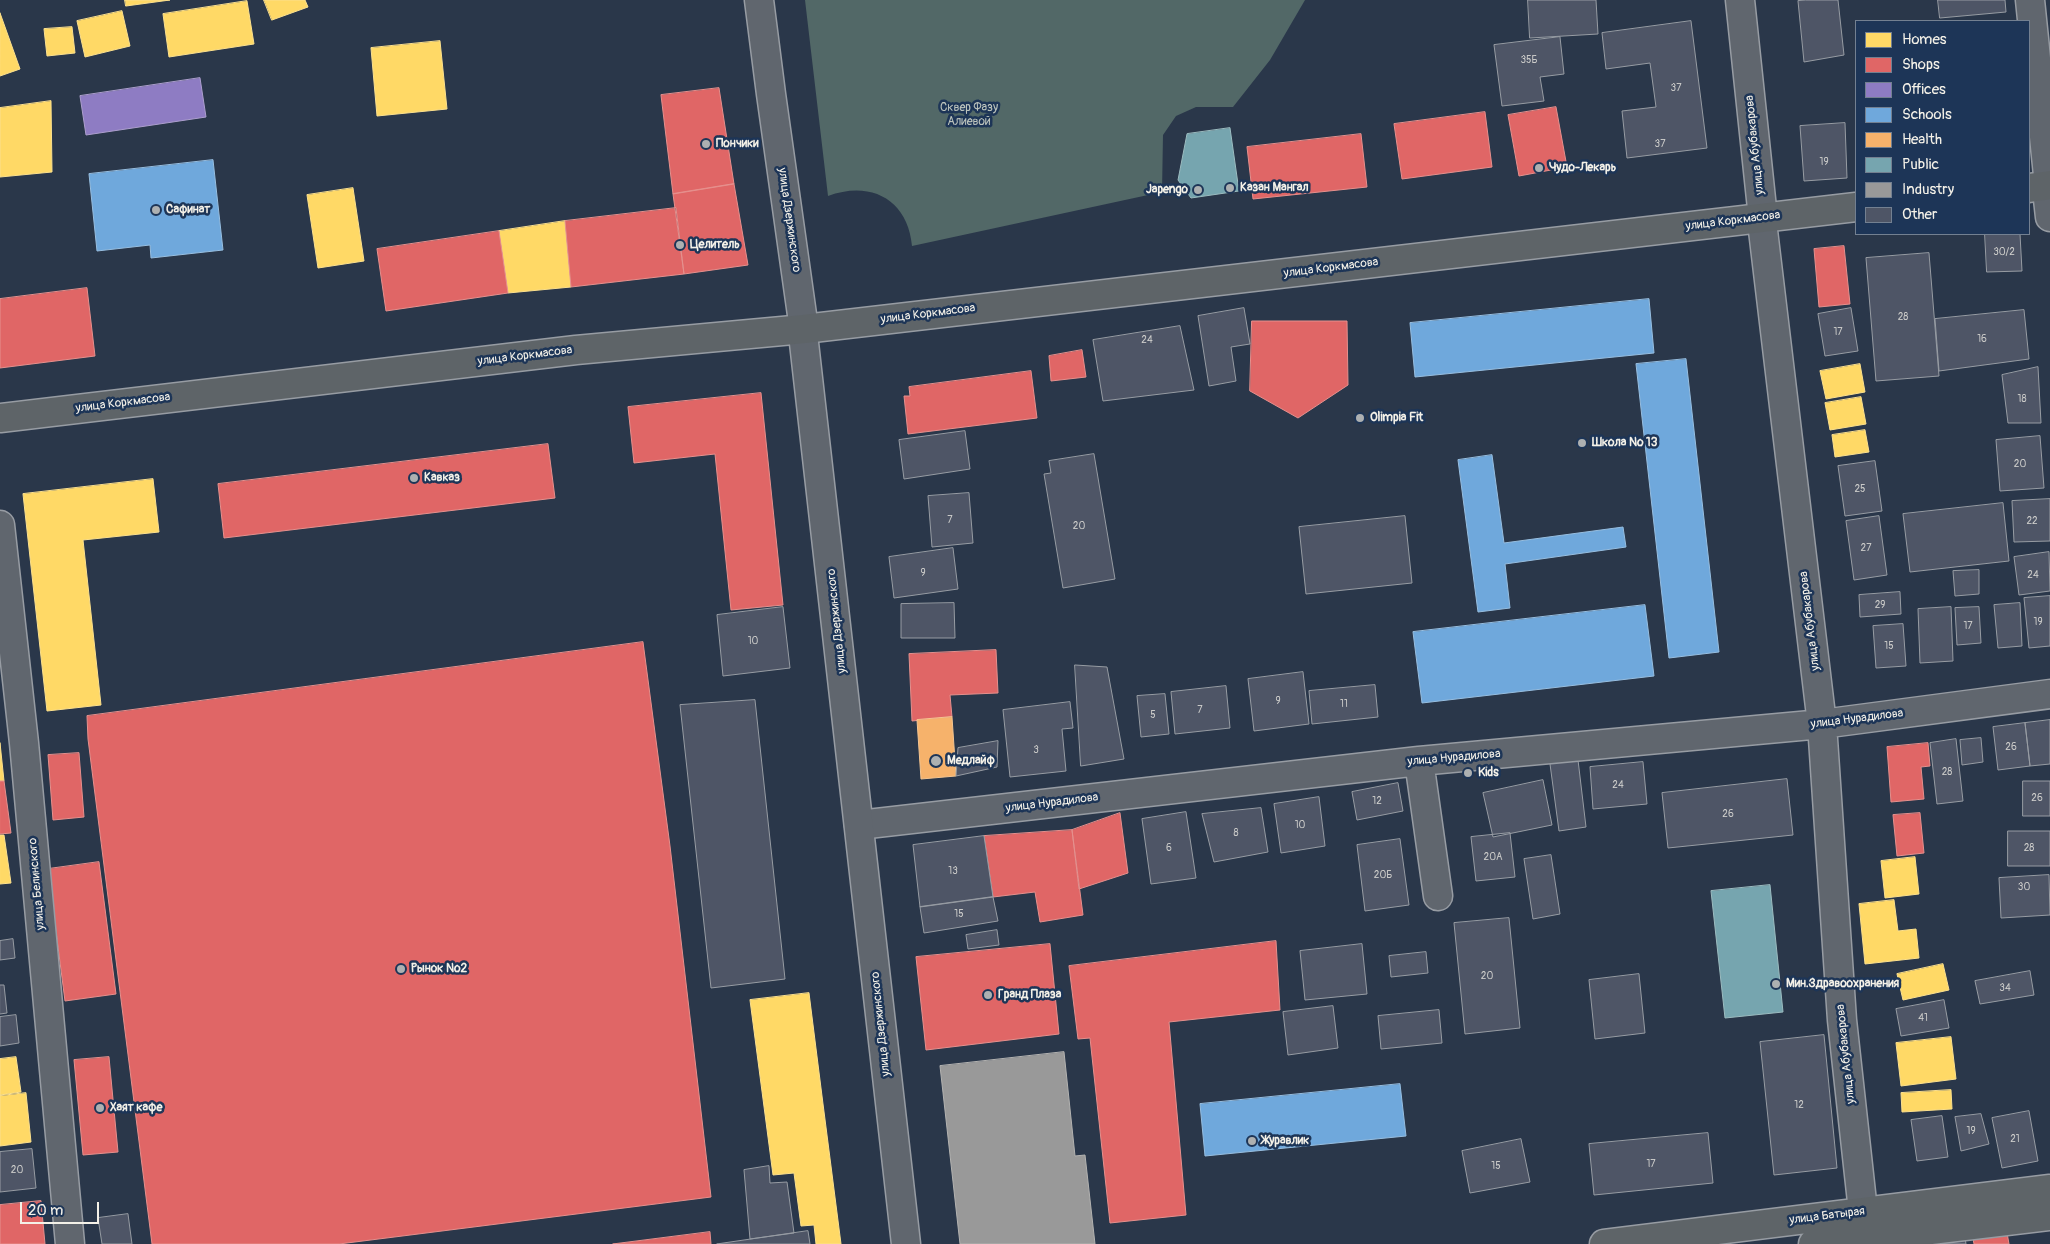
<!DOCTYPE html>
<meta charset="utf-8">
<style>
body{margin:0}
#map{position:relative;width:2050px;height:1244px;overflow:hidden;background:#2a374a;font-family:Pangolin,sans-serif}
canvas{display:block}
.legend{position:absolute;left:1855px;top:20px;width:175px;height:215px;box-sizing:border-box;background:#1d3557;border:1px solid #738091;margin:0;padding:6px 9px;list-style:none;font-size:15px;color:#f4f1e8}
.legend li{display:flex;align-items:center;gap:10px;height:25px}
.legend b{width:25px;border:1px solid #738091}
.scale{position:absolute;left:20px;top:1202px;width:79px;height:22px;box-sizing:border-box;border:2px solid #f4f1e8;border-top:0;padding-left:6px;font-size:15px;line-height:18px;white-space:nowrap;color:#f4f1e8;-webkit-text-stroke:4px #1d3557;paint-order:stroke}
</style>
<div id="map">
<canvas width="2050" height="1244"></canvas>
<ul class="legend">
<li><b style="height:14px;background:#ffd966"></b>Homes</li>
<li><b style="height:14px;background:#e06666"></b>Shops</li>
<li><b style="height:14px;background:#8e7cc3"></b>Offices</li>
<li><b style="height:14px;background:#6fa8dc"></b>Schools</li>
<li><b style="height:14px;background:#f6b26b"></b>Health</li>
<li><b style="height:14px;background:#76a5af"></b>Public</li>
<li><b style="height:14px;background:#999"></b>Industry</li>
<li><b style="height:14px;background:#4e5566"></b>Other</li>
</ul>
<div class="scale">20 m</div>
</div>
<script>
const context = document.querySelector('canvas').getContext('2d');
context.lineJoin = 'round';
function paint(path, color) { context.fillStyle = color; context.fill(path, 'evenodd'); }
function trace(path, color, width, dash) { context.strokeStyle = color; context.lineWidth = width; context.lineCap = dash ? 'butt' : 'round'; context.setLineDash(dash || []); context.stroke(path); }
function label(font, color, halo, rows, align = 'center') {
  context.font = font + ' Pangolin,sans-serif'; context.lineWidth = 5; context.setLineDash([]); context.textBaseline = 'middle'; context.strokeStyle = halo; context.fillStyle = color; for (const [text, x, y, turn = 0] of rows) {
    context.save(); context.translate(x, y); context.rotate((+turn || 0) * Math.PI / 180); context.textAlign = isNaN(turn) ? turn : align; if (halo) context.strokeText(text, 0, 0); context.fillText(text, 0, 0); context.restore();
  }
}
paint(new Path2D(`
 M805,0H1305L1270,60L1233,107H1196L1176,116L1163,135L1162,192L912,246C908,199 870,180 828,196Z`), '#526867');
const homes = new Path2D(`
 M125,0H170L126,6Z
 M264,0H305L308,7L272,20Z
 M247,1L254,44L169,57L163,14Z
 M122,11L130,46L85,57L77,21Z
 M0,13L20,69L0,76Z
 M72,27L75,53L47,56L44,29Z
 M440,41L447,109L377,116L371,48Z
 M51,101L52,172L0,177V108Z
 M353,188L364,261L318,268L307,195Z
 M565,221L571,287L508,293L499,231Z
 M1860,364L1865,392L1826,399L1820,371Z
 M1861,397L1866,424L1830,430L1825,403Z
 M1865,430L1869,452L1835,457L1832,435Z
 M153,479L159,532L83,540L101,705L47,711L23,494Z
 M0,743L4,781H0Z
 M0,835H4L11,883L0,884Z
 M1915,857L1919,894L1885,898L1881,861Z
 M1894,900L1898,931L1916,929L1919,958L1865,964L1859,904Z
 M1943,964L1949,990L1903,1000L1897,974Z
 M809,993L823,1104L841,1244H816L814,1225L801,1226L794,1173L773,1175L750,1000Z
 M1951,1037L1956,1079L1901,1086L1896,1043Z
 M16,1057L21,1092L0,1095V1059Z
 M1951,1090L1952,1109L1902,1112L1901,1093Z
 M26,1093L31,1142L0,1146V1096Z`);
paint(homes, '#ffd966');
trace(homes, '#fce08d', 1);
const shops = new Path2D(`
 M719,88L734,184L673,194L661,95Z
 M1556,107L1567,167L1519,176L1508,115Z
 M1485,112L1492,167L1402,179L1394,124Z
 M1361,134L1367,187L1253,199L1247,147Z
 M734,184L748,265L684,274L673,194Z
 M676,208L684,274L571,287L565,221Z
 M499,231L508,293L386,311L377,249Z
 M1844,246L1850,304L1819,307L1814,249Z
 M87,288L95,356L0,368V299Z
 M1252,321H1347L1348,385L1298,418L1250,391Z
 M1082,350L1086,377L1051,381L1049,356Z
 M1031,371L1037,418L908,434L904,396H910L909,387Z
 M761,393L783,605L731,610L715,454L634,463L628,407Z
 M548,444L555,498L224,538L218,484Z
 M643,642L670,846L711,1197L339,1244H152L88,739L87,716Z
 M996,650L998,693L950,695L952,717L912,721L909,654Z
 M1928,743L1930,766L1921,767L1924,799L1891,802L1887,747Z
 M79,753L84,817L53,820L48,755Z
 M0,781H4L11,833L0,834Z
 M1120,813L1128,873L1079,889L1072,830Z
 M1920,813L1924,853L1897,856L1893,815Z
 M1072,830L1083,915L1040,922L1035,892L993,897L984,836Z
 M99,862L116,994L65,1001L48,869Z
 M1276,941L1280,1010L1169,1022L1186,1215L1110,1223L1090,1038L1078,1039L1069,966Z
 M1050,944L1059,1034L926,1050L916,957Z
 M109,1057L118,1152L83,1155L74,1060Z
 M41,1201L45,1244H0V1205Z
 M2006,1227L2009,1244H1974L1972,1233Z
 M710,1232L711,1244H613Z`);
paint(shops, '#e06666');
trace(shops, '#e6908d', 1);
const offices = new Path2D(`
 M200,78L206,117L86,135L80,96Z`);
paint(offices, '#8e7cc3');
trace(offices, '#ad9fce', 1);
const schools = new Path2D(`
 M213,160L223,250L151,258L150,245L97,251L89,174Z
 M1649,299L1654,353L1415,377L1410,323Z
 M1686,359L1719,652L1669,658L1636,364Z
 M1492,455L1504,543L1623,527L1626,547L1505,564L1510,608L1478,612L1458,460Z
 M1645,605L1654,676L1422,703L1413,632Z
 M1400,1084L1406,1136L1205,1156L1200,1104Z`);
paint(schools, '#6fa8dc');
trace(schools, '#97bee0', 1);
const health = new Path2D(`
 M952,717L956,776L921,779L917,720Z`);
paint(health, '#f6b26b');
trace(health, '#f5c590', 1);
const public = new Path2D(`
 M1230,128L1239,191L1191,198L1178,180L1187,134Z
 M1770,885L1783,1012L1725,1018L1711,891Z`);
paint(public, '#76a5af');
trace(public, '#9cbcc0', 1);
const industry = new Path2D(`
 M1064,1052L1075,1156L1085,1155L1095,1244H960L940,1066Z`);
paint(industry, '#999');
trace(industry, '#b4b3b1', 1);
const building = new Path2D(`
 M1528,0H1596L1598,34L1530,38Z
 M1806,0H1838L1844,55L1804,62L1798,1Z
 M1938,0H2005L2006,12L1940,18Z
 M1691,21L1707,148L1627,158L1622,111L1656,107L1650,63L1606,69L1602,33Z
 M1560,37L1564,74L1540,77L1544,101L1502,106L1494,45Z
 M1845,123L1847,178L1804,181L1800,126Z
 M1985,234H2020L2022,271L1987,272Z
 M1929,253L1939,376L1876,381L1866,258Z
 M1244,308L1250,344L1231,347L1236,381L1209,386L1198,316Z
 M1851,308L1858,351L1825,356L1818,314Z
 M2024,310L2029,359L1939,371L1935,319Z
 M1180,326L1194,390L1103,401L1093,340Z
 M2038,367L2041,423H2008L2002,375Z
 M965,431L970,469L904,479L899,440Z
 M2040,436L2044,488L2000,491L1996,440Z
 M1094,454L1115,579L1063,588L1044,474L1051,473L1049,461Z
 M1875,461L1882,511L1845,516L1838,466Z
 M969,493L973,543L932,547L928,496Z
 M2050,499V541L2014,542L2012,501Z
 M2003,503L2009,561L1910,572L1903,514Z
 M1405,516L1412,583L1306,594L1299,527Z
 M1879,516L1887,575L1854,580L1846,521Z
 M953,548L958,589L894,598L889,557Z
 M2049,552L2050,591L2019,595L2014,557Z
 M1979,570V594L1955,596L1953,571Z
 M1900,592L1901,614L1860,617L1859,595Z
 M2050,596V646L2029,648L2024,598Z
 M954,603L955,638H901V604Z
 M2020,603L2022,646L1998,648L1994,605Z
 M783,607L790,668L723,676L717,615Z
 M1951,607L1953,661L1920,663L1918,609Z
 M1979,607L1981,643L1957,645L1955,608Z
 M1903,624L1906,666L1876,668L1873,626Z
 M1075,665L1107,667L1124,759L1081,766Z
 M1303,672L1309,724L1254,731L1248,679Z
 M1375,685L1378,717L1312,724L1309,691Z
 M1226,686L1230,728L1175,734L1171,692Z
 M1165,694L1169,734L1141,737L1137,696Z
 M755,700L785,979L711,988L680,705Z
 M1070,702L1073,728L1062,729L1066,771L1010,777L1003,710Z
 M2050,720V764L2030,766L2025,723Z
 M2025,723L2030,766L1998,770L1993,727Z
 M1981,738L1983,762L1962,765L1960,740Z
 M1956,739L1963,801L1937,804L1930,743Z
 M998,741L997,767L956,776L958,748Z
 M1578,760L1586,827L1559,831L1550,764Z
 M1643,762L1647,804L1593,809L1590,767Z
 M1787,779L1793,835L1668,848L1662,793Z
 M1543,780L1552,825L1493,837L1483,793Z
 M2023,781H2050V816H2023Z
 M1398,783L1403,811L1357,820L1352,792Z
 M1319,797L1325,846L1281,853L1274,804Z
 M1261,808L1268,852L1214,862L1202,814Z
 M1186,812L1196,878L1151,884L1142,819Z
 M2008,831H2050V866H2008Z
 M1510,833L1515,877L1476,881L1471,837Z
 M984,836L993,897L920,907L913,845Z
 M1400,839L1409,905L1365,911L1357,845Z
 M1551,855L1560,914L1533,919L1524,859Z
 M2049,875L2050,915L2001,918L1999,878Z
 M993,897L998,921L924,933L920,907Z
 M1509,918L1520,1028L1465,1034L1454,923Z
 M997,930L999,945L968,949L966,935Z
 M13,939L15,958L0,960V941Z
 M1362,944L1367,994L1305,1000L1300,951Z
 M1426,952L1428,973L1391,977L1389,956Z
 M2030,971L2034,995L1980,1004L1975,981Z
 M1639,974L1645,1033L1595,1039L1589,980Z
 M0,985H4L7,1013L0,1014Z
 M1944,1000L1949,1028L1901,1036L1896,1009Z
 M1333,1006L1338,1048L1288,1055L1283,1012Z
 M1439,1010L1442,1043L1381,1049L1378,1016Z
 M16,1015L19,1043L0,1046V1017Z
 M1824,1035L1837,1168L1774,1175L1760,1042Z
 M2029,1111L2038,1161L2002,1168L1992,1118Z
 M1981,1114L1989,1144L1961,1151L1955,1117Z
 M1942,1116L1948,1157L1917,1161L1911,1120Z
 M1708,1133L1713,1183L1594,1195L1589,1144Z
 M1521,1139L1530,1182L1470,1193L1462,1151Z
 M32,1149L36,1188L0,1192V1152Z
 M769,1166L770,1183L787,1182L794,1233L750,1239L744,1170Z
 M128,1214L132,1244H102L98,1218Z
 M808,1231L810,1244H717Z
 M1965,1238L1966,1244H1939V1241Z`);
paint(building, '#4e5566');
trace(building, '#979ca3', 1);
const street = new Path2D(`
 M1740,0L1763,218L1762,222L1822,724L1842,1020L1863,1211L1862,1235
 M0,525L24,743L70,1244
 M1419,761L1438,896
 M859,825L1419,761L1822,724L2050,694`);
const secondary = new Path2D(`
 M759,0L771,94L804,329L803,334L906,1244
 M2030,0L2049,185L2047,190L2050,217`);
const primary = new Path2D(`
 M2029,188L2050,185
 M0,418L576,350L804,329L1856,207
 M1604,1244L2050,1189
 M1813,1244L2050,1216`);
trace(street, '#979ca3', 31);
trace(secondary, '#979ca3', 31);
trace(primary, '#979ca3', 31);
trace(street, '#60666e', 28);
trace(secondary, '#60666e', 28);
trace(primary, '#5e6468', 28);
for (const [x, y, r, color] of [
 [706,144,5,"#adb0b1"],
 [1539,168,5,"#adb0b1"],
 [1230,188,5,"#adb0b1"],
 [1198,190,5,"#adb0b1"],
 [156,210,5,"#adb0b1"],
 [680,245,5,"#adb0b1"],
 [1360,418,5,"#adb0b1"],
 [1582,443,5,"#adb0b1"],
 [414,478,5,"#adb0b1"],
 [936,761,6,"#adb0b1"],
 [1468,773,5,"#adb0b1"],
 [401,969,5,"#adb0b1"],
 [1776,984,5,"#adb0b1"],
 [988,995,5,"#adb0b1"],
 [100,1108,5,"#adb0b1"],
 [1252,1141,5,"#adb0b1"]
]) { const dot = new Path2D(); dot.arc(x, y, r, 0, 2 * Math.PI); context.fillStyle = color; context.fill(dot); trace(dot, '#1d3557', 2); }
label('10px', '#cacac8', null, [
 ["35Б",1529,60],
 ["37",1676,88],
 ["37",1660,144],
 ["19",1824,162],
 ["30/2",2004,252],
 ["28",1903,317],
 ["17",1838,332],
 ["16",1982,339],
 ["24",1147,340],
 ["18",2022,399],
 ["20",2020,464],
 ["25",1860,489],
 ["7",950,520],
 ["22",2032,521],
 ["20",1079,526],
 ["27",1866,548],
 ["9",923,573],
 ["24",2033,575],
 ["29",1880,605],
 ["19",2038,622],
 ["17",1968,626],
 ["10",753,641],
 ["15",1889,646],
 ["9",1278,701],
 ["11",1344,704],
 ["7",1200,710],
 ["5",1153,715],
 ["26",2011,747],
 ["3",1036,750],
 ["28",1947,772],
 ["24",1618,785],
 ["26",2037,798],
 ["12",1377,801],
 ["26",1728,814],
 ["10",1300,825],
 ["8",1236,833],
 ["6",1169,848],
 ["28",2029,848],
 ["20А",1493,857],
 ["13",953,871],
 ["20Б",1383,875],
 ["30",2024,887],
 ["15",959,914],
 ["20",1487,976],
 ["34",2005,988],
 ["41",1923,1018],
 ["12",1799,1105],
 ["19",1971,1131],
 ["21",2015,1139],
 ["17",1651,1164],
 ["15",1496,1166],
 ["20",17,1170]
]);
label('12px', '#bdc4bd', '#1d3557', [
 ["Сквер Фазу",969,108],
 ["Алиевой",969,122]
]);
label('bold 12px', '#f4f1e8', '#1d3557', [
 ["Пончики",716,144],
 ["Чудо-Лекарь",1549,168],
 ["Казан Мангал",1240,188],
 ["Japengo",1188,190,"right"],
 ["Сафинат",166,210],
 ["Целитель",690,245],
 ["Olimpia Fit",1370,418],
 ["Школа № 13",1592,443],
 ["Кавказ",424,478],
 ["Медлайф",947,761],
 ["Kids",1478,773],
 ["Рынок №2",411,969],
 ["Мин.Здравоохранения",1786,984],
 ["Гранд Плаза",998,995],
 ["Хаят кафе",110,1108],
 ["Журавлик",1262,1141]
], 'left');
label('12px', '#f4f1e8', '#1d3557', [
 ["улица Абубакарова",1755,145,-96],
 ["улица Дзержинского",789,220,82],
 ["улица Коркмасова",1733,221,-7],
 ["улица Коркмасова",1331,268,-7],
 ["улица Коркмасова",928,314,-7],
 ["улица Коркмасова",525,356,-7],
 ["улица Коркмасова",123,403,-7],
 ["улица Дзержинского",837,621,-96],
 ["улица Абубакарова",1810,621,-97],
 ["улица Нурадилова",1857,719,-7],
 ["улица Нурадилова",1454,758,-5],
 ["улица Нурадилова",1052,803,-7],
 ["улица Белинского",37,884,-95],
 ["улица Дзержинского",881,1024,-96],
 ["улица Абубакарова",1846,1054,-96],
 ["улица Батырая",1827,1216,-7]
]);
</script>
